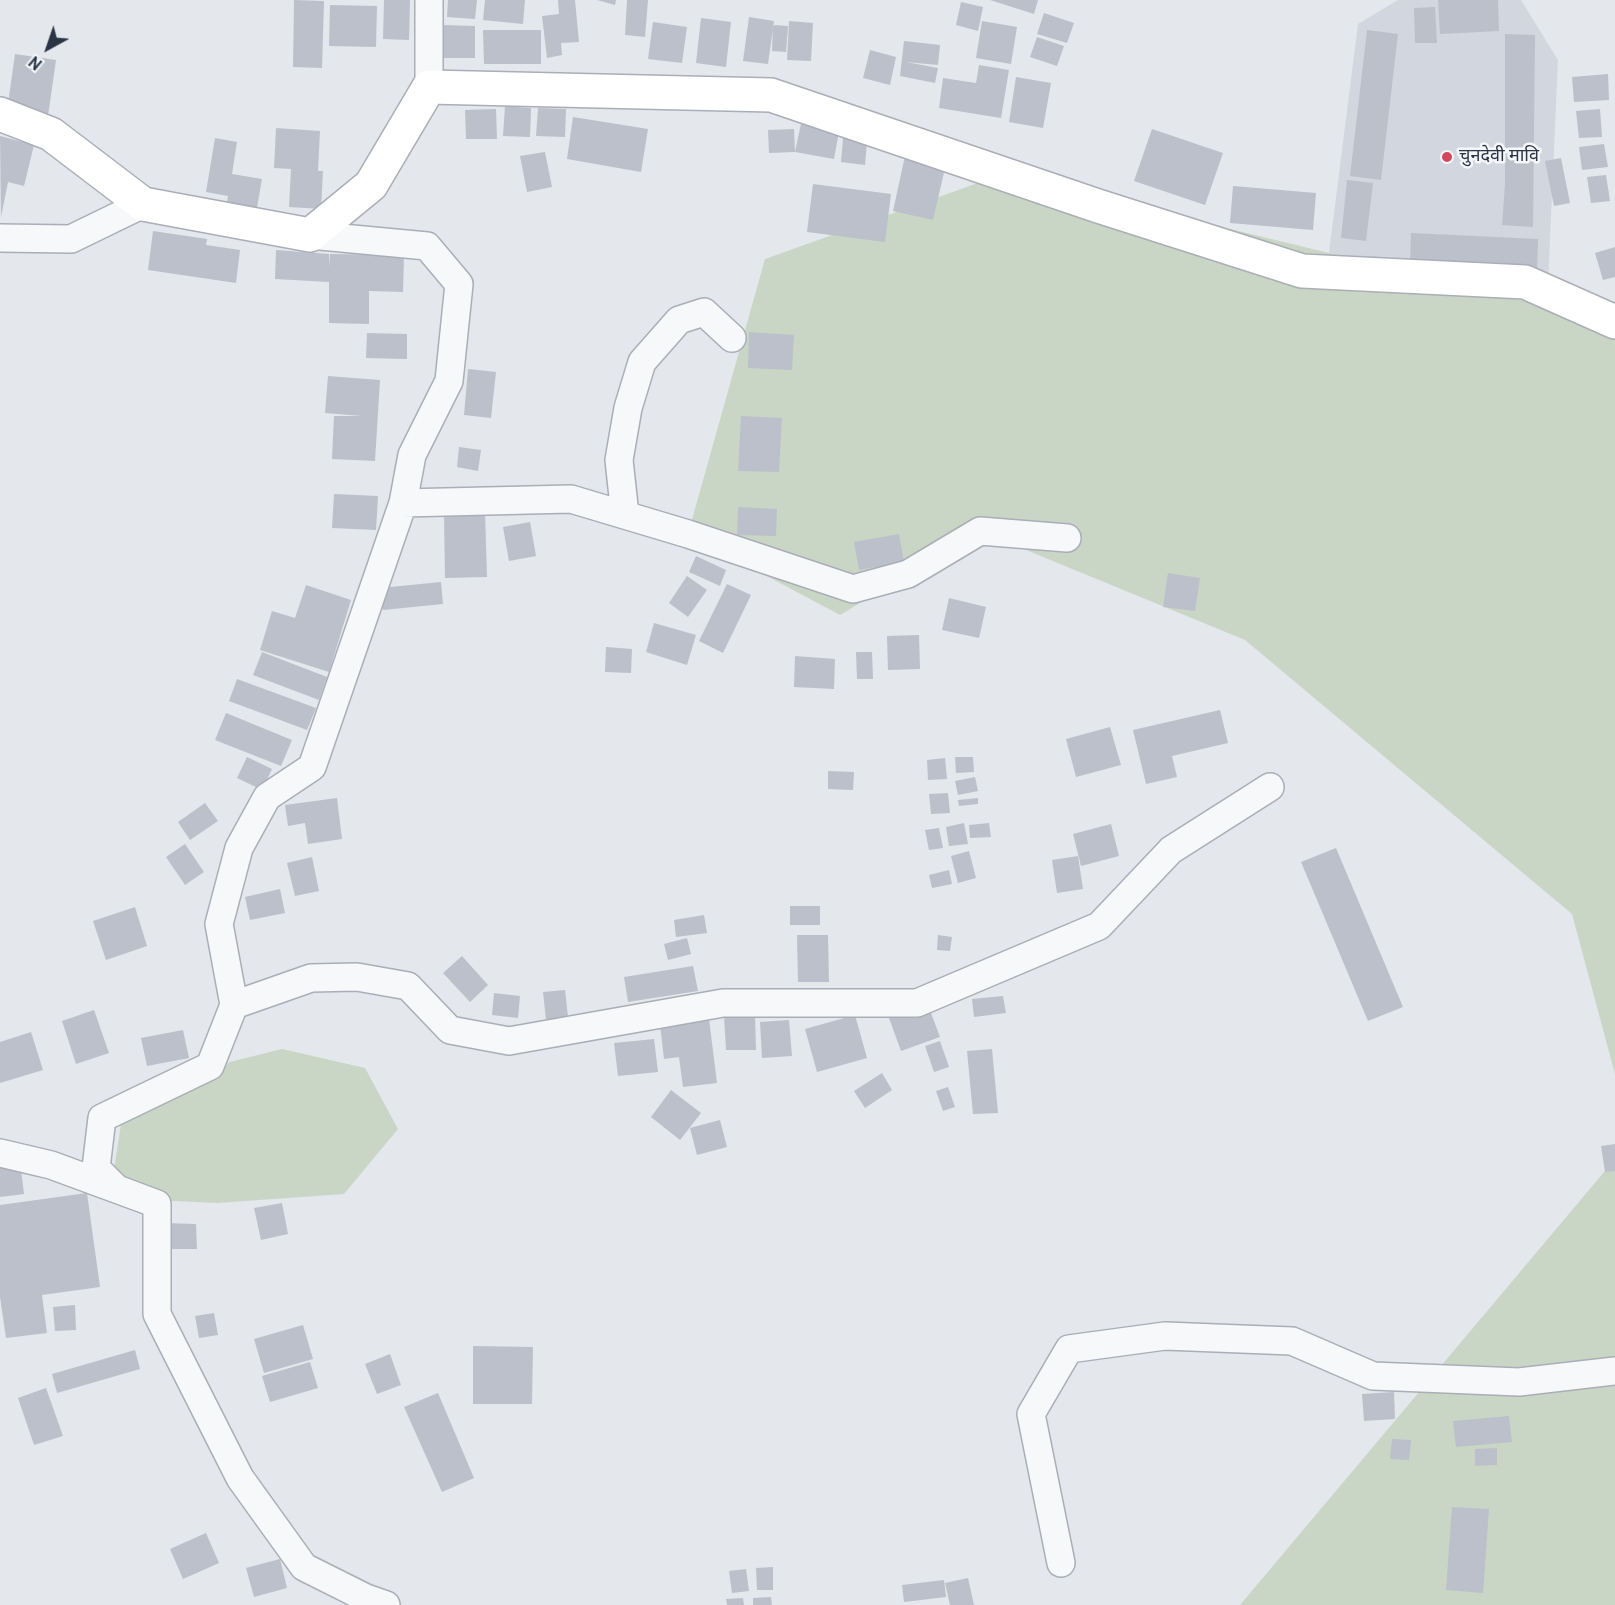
<!DOCTYPE html>
<meta charset="utf-8">
<style>
body{margin:0}
#map{position:relative;width:1615px;height:1605px;overflow:hidden;background:#e4e7ec;font-family:Overpass,sans-serif}
canvas{display:block}
.north{position:absolute;left:18px;top:18px;width:60px;height:60px;-webkit-text-stroke:4px #f4f6f9;paint-order:stroke;rotate:220deg;font-size:16px;font-weight:700;line-height:24px;text-align:center;color:#2b3445}
.north::after{content:'';display:block;margin:auto;width:21px;height:27px;background:#2b3445;clip-path:polygon(50% 0,100% 100%,50% 72%,0 100%)}
</style>
<div id="map">
<canvas width="1615" height="1605"></canvas>
<div class="north">N</div>
</div>
<script>
const context = document.querySelector('canvas').getContext('2d');
context.lineJoin = 'round';
function paint(path, color) { context.fillStyle = color; context.fill(path, 'evenodd'); }
function trace(path, color, width, dash) { context.strokeStyle = color; context.lineWidth = width; context.lineCap = dash ? 'butt' : 'round'; context.setLineDash(dash || []); context.stroke(path); }
function label(font, color, halo, rows, align = 'center') {
  context.font = font + ' Overpass,"Noto Sans Devanagari",sans-serif'; context.lineWidth = 5; context.setLineDash([]); context.textBaseline = 'middle'; context.strokeStyle = halo; context.fillStyle = color; for (const [text, x, y, turn = 0] of rows) {
    context.save(); context.translate(x, y); context.rotate((+turn || 0) * Math.PI / 180); context.textAlign = isNaN(turn) ? turn : align; if (halo) context.strokeText(text, 0, 0); context.fillText(text, 0, 0); context.restore();
  }
}
paint(new Path2D(`
 M1398,0H1521L1558,60L1548,284L1329,253L1358,24Z`), '#d2d6de');
paint(new Path2D(`
 M1003,174L1329,253L1525,282L1615,325V1074L1572,914L1245,640L980,531L840,615L688,534L765,259Z
 M282,1049L365,1068L398,1129L344,1194L217,1203L129,1199L113,1176L121,1124L230,1062Z
 M1615,1159V1605H1240Z`), '#c9d6c5');
paint(new Path2D(`
 M294,0L324,1L322,68L293,67Z
 M384,0H410L409,40L383,39Z
 M448,0H477L475,19L447,17Z
 M485,0H525L523,24L483,20Z
 M558,0H575L579,42L561,43L562,55L547,58L542,16L559,14Z
 M597,0H616L615,5Z
 M627,0H648L645,37L625,35Z
 M990,0H1038L1034,14Z
 M1438,0H1498L1499,31L1440,34Z
 M961,2L983,7L978,31L956,25Z
 M330,5L377,6L376,47L329,46Z
 M1435,7L1437,43H1415L1414,8Z
 M1044,13L1074,23L1067,43L1037,34Z
 M749,17L774,21L768,64L743,61Z
 M701,18L731,22L726,67L696,63Z
 M789,21L813,23L811,61L787,60Z
 M982,21L1017,27L1011,64L976,58Z
 M653,22L687,27L682,63L648,59Z
 M443,25L475,26V58H443Z
 M773,25L788,26L786,52L772,51Z
 M483,30H541V64H484Z
 M1367,30L1398,34L1381,180L1350,176Z
 M1505,34L1535,35L1533,227L1502,225L1505,184Z
 M1037,37L1064,46L1057,66L1030,57Z
 M904,41L940,45L938,65L906,62L938,68L935,83L900,76Z
 M870,50L896,57L890,85L863,78Z
 M15,54L56,60L48,116L7,111Z
 M979,65L1009,70L1001,118L939,108L943,78L976,83Z
 M1608,74L1609,100L1574,102L1572,77Z
 M1016,77L1051,83L1043,128L1009,122Z
 M505,106L531,108L530,137L503,136Z
 M538,108L566,109L565,137L536,136Z
 M496,109L497,139H466L465,110Z
 M1600,109L1602,137L1579,138L1576,111Z
 M573,117L648,129L641,172L567,159Z
 M802,119L840,126L834,159L795,152Z
 M844,127L868,129L865,165L841,162Z
 M276,128L320,131L318,171H323L321,209L289,207L291,169L274,168Z
 M794,129L795,152L769,153L768,130Z
 M1152,129L1223,153L1205,205L1134,181Z
 M0,136L34,145L24,186L8,182L1,217Z
 M215,138L237,142L232,174L262,179L255,219L225,214L228,196L206,192Z
 M1604,144L1608,167L1582,170L1579,147Z
 M545,152L552,187L527,192L520,156Z
 M905,156L946,164L933,220L893,211Z
 M1561,158L1570,203L1554,206L1545,161Z
 M1606,175L1610,201L1591,203L1587,177Z
 M1347,180L1373,183L1366,241L1341,238Z
 M813,184L891,194L885,242L807,232Z
 M1233,186L1316,193L1313,230L1230,223Z
 M153,231L207,239L206,245L240,250L236,283L148,270Z
 M1411,233L1538,239L1537,271L1410,265Z
 M1615,247V277L1603,280L1595,253Z
 M276,250L329,254V267L330,254L404,255L403,292L369,291V324L329,323V282L275,279Z
 M749,332L794,335L792,370L748,368Z
 M367,333L407,334V359L366,358Z
 M468,369L496,372L491,418L464,415Z
 M328,376L380,380L375,461L332,459L334,416H362L325,413Z
 M741,416L782,418L779,472L738,471Z
 M459,447L481,450L478,471L457,467Z
 M334,494L378,496L376,530L332,528Z
 M738,507L777,509L776,536L737,535Z
 M485,513L487,577L445,578L444,514Z
 M530,522L536,556L509,561L503,527Z
 M899,534L904,562L859,570L854,542Z
 M696,556L726,570L720,586L689,572Z
 M1168,573L1200,578L1195,611L1163,607Z
 M687,576L707,590L688,617L669,603Z
 M441,582L443,604L383,610L380,588Z
 M727,584L751,595L723,653L699,641Z
 M306,585L351,600L329,672L260,650L272,611L295,618Z
 M949,598L986,607L979,638L942,630Z
 M654,623L696,635L687,665L646,652Z
 M919,635L920,669L888,670L887,636Z
 M606,647L632,649L631,673L605,672Z
 M262,652L327,677L319,700L253,675Z
 M856,652H872L873,679H857Z
 M795,656L835,659L834,689L794,687Z
 M237,679L316,708L307,730L229,701Z
 M1220,710L1228,743L1172,756L1177,777L1146,784L1133,730Z
 M226,713L292,740L281,766L215,740Z
 M1110,727L1121,765L1076,777L1066,739Z
 M247,757L272,769L262,790L237,778Z
 M955,757H973L974,772L956,773Z
 M945,758L947,779L928,780L927,760Z
 M828,771L854,772L853,790L828,789Z
 M975,777L978,791L958,795L955,781Z
 M948,793L950,813L931,814L929,794Z
 M337,798L342,839L308,844L305,823L288,826L285,805Z
 M978,798V804L959,806L958,800Z
 M205,803L218,821L190,840L178,822Z
 M964,823L968,844L949,846L946,827Z
 M989,823L991,837L970,838L969,825Z
 M1111,824L1119,856L1081,866L1073,834Z
 M939,828L943,848L929,850L925,830Z
 M185,844L204,872L185,885L166,857Z
 M1336,848L1403,1007L1368,1021L1301,862Z
 M969,851L976,878L958,883L951,856Z
 M1078,856L1083,889L1057,893L1052,860Z
 M312,857L319,891L295,896L287,863Z
 M949,870L952,884L932,888L929,875Z
 M280,889L285,913L250,920L245,897Z
 M790,906H820V925H790Z
 M135,907L147,946L106,960L93,921Z
 M704,915L707,933L676,937L674,920Z
 M797,935H828L829,982H798Z
 M938,935L952,937L950,951L937,950Z
 M687,938L691,954L668,960L664,944Z
 M462,956L488,985L470,1002L443,973Z
 M693,966L698,991L628,1002L624,977Z
 M565,990L568,1017L546,1020L543,992Z
 M494,993L520,996L518,1018L492,1015Z
 M1003,996L1006,1013L974,1017L972,999Z
 M928,1005L940,1037L901,1051L889,1018Z
 M94,1010L109,1053L76,1064L62,1021Z
 M755,1015L756,1050H726L724,1016Z
 M855,1015L867,1058L817,1072L805,1029Z
 M709,1019L717,1083L683,1087L679,1057L664,1059L660,1025Z
 M789,1020L792,1056L762,1058L760,1022Z
 M183,1030L189,1058L147,1066L141,1038Z
 M31,1032L43,1070L0,1083V1042Z
 M654,1039L658,1072L618,1076L614,1043Z
 M940,1041L949,1067L934,1072L925,1046Z
 M992,1049L998,1113L973,1114L967,1051Z
 M882,1073L892,1090L865,1108L854,1091Z
 M948,1087L955,1107L943,1111L936,1091Z
 M671,1090L701,1113L680,1140L651,1117Z
 M720,1120L727,1147L697,1155L690,1128Z
 M1615,1144V1171L1605,1172L1601,1146Z
 M20,1162L24,1194L0,1197V1165Z
 M87,1193L100,1287L42,1295L47,1333L6,1338L0,1297V1205Z
 M282,1203L288,1234L261,1240L254,1208Z
 M164,1223L196,1224L197,1249H165Z
 M75,1305L76,1330L55,1331L53,1307Z
 M214,1313L218,1335L199,1338L195,1316Z
 M303,1325L313,1359L264,1373L254,1339Z
 M473,1346L533,1347L532,1404H473Z
 M135,1350L140,1369L57,1393L52,1374Z
 M390,1354L401,1385L377,1394L365,1364Z
 M310,1362L318,1388L270,1402L262,1376Z
 M46,1388L63,1436L34,1445L18,1398Z
 M1394,1392L1395,1419L1364,1421L1362,1394Z
 M438,1393L474,1478L442,1492L404,1407Z
 M1509,1416L1512,1442L1456,1447L1453,1421Z
 M1392,1439L1411,1440L1409,1460L1390,1459Z
 M1497,1448V1465L1475,1466V1449Z
 M1452,1507L1489,1509L1483,1593L1446,1590Z
 M206,1533L219,1563L183,1579L170,1549Z
 M280,1559L287,1588L254,1597L246,1568Z
 M773,1567V1590H757L756,1568Z
 M746,1569L749,1591L732,1593L729,1571Z
 M968,1578L974,1605H950L945,1583Z
 M944,1580L946,1597L904,1602L902,1585Z
 M771,1597L772,1605H753V1598Z
 M743,1598L744,1605H727L726,1599Z`), '#bbc0ca');
const street = new Path2D(`
 M429,0V87
 M0,238L71,239L143,204
 M403,503L571,499L688,534L853,589L908,574L980,531L1067,538
 M625,515L619,460L628,408L642,362L679,320L704,312L732,338
 M234,1005L311,978L357,977L408,986L450,1030L509,1041L723,1003H917L1099,926L1171,850L1270,787
 M0,1153L51,1165L157,1204L117,1189L96,1168L102,1118L210,1066L234,1005L219,924L239,848L267,797L312,767L403,503L412,455L449,381L459,284L427,246L310,235
 M157,1204V1314L240,1478L304,1567L366,1598L386,1605
 M1061,1563L1031,1414L1069,1349L1165,1336L1292,1341L1373,1376L1519,1382L1615,1371`);
const secondary = new Path2D(`
 M0,114L51,134L143,204L310,235L371,185L429,87L771,95L1098,206L1302,271L1525,282L1615,322`);
trace(street, '#a9aeb7', 30);
trace(secondary, '#a9aeb7', 36);
trace(street, '#f7f8fa', 27);
trace(secondary, '#fff', 33);
for (const [x, y, r, color] of [
 [1447,157,6,"#d1495b"]
]) { const dot = new Path2D(); dot.arc(x, y, r, 0, 2 * Math.PI); context.fillStyle = color; context.fill(dot); trace(dot, '#f4f6f9', 2); }
label('18px', '#2b3445', '#f4f6f9', [
 ["चुनदेवी मावि",1459,157]
], 'left');
</script>
